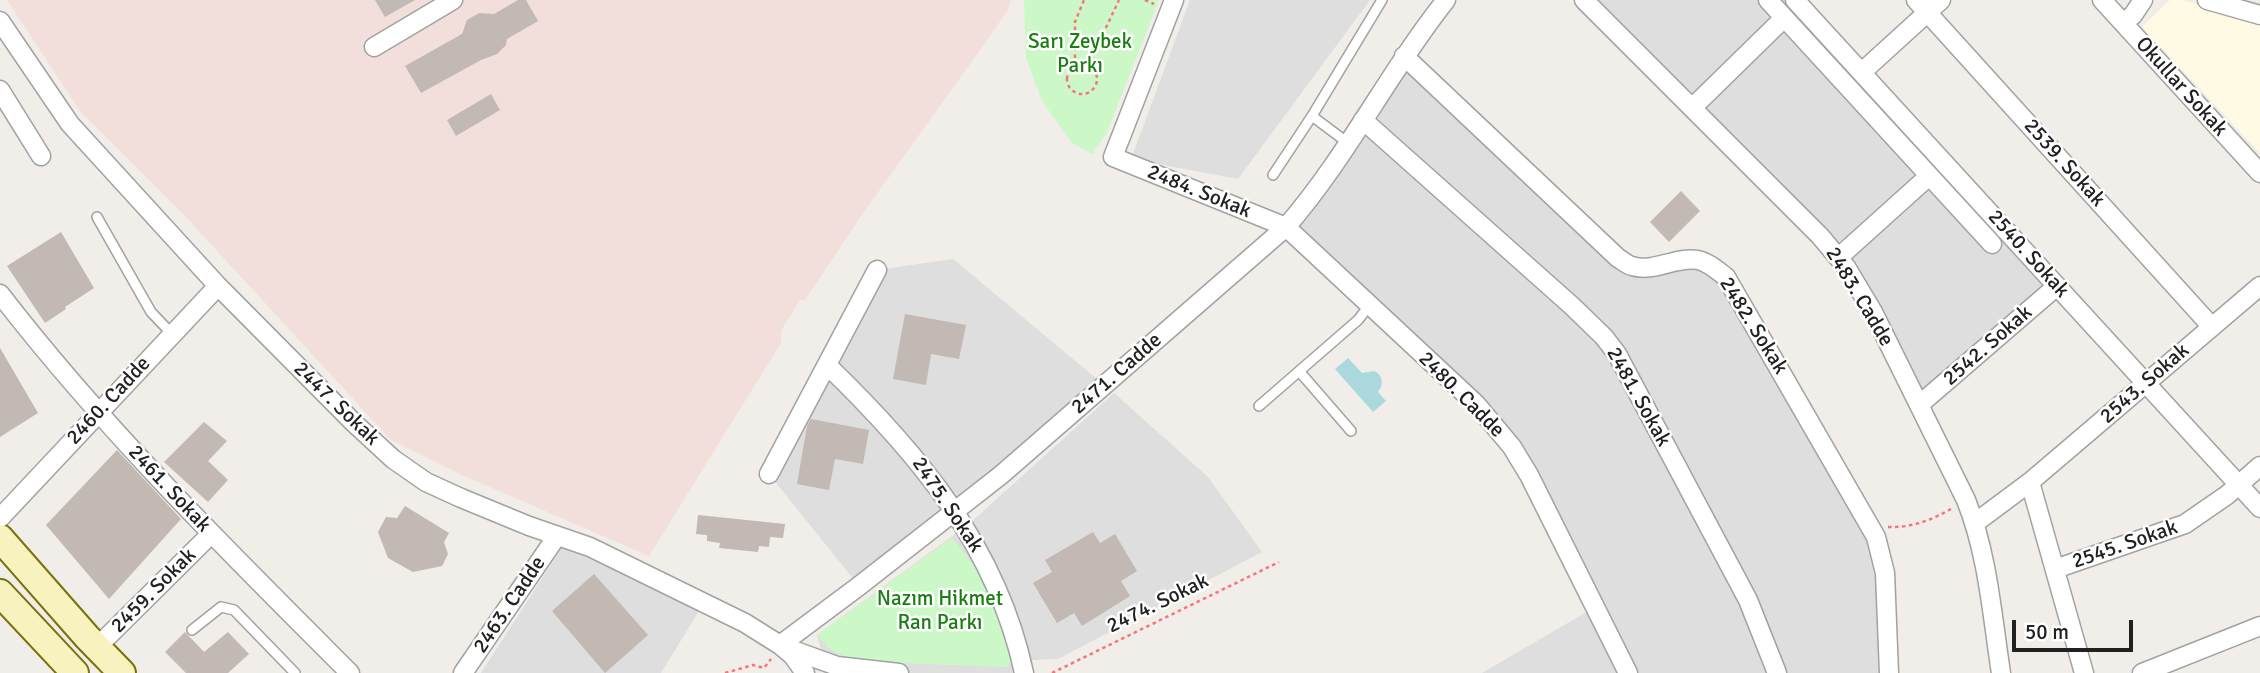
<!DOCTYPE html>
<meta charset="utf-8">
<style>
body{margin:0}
#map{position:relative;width:2260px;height:673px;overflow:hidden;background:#f1ede8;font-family:Signika,sans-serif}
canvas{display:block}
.scale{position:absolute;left:2012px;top:620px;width:121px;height:32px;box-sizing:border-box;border:4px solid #212121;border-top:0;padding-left:9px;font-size:21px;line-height:24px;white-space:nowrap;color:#212121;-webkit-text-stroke:5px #fff;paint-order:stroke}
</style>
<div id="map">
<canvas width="2260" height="673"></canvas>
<div class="scale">50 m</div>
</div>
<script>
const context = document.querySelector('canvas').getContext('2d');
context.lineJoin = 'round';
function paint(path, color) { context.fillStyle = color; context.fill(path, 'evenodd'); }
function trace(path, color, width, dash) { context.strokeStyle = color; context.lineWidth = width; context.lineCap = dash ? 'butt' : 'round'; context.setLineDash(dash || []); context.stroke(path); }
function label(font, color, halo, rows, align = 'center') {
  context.font = font + ' Signika,sans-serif'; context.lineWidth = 5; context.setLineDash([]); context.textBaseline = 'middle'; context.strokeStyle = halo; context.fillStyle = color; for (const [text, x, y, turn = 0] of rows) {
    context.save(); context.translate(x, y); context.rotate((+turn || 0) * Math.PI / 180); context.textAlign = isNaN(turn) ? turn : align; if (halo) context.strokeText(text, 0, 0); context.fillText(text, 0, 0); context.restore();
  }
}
paint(new Path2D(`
 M1190,0H1370L1238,179L1131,159Z
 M1584,0H1795L2057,286L1919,405L1846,267Z
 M1404,56L1618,258L1714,267L1872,527L1889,673H1482L1595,607L1512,447L1286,227Z
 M953,259L1104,385L859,586L769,474L877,270Z
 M1114,393L1208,477L1262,552L1058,659L1033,660L1020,673H828L817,635L969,524Z
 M561,549H580L699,611L661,673H481Z`), '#dfdede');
paint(new Path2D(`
 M2170,0H2182L2260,20V153L2142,27Z`), '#fefae4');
paint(new Path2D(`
 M7,0H1011L1008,10L985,43L861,216L805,300H800L781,331V343L649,556L462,475L391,440L185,216L80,111Z`), '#f2dfdc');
paint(new Path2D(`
 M1024,0H1159L1107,133L1092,154L1072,143L1042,101L1026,58Z
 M952,538L973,564L992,593L1013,662L1007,667L869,662L845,659L828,647L817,635Z`), '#ccf8c8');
paint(new Path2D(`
 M1348,358L1362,373L1374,371C1383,375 1384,384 1378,392L1386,401L1373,412L1335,369Z`), '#aad9dd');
paint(new Path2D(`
 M375,0H415L385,17Z
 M518,0H526L538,21L507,39L506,45L497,54L481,60L421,93L405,66L462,34L467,20L479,13L494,14Z
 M491,94L500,110L456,136L447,120Z
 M1681,191L1700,211L1669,242L1650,222Z
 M61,232L94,288L65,307L66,309L45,323L7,266Z
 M905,314L966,325L959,359L931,354L926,385L893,379Z
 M0,348L38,413L0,437Z
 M811,419L869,430L863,464L835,459L829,490L797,484L807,426Z
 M204,422L227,441L208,461L228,480L208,502L164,462Z
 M117,450L181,519L109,599L46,525Z
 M405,506L449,533L444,542L448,554L442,566L413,572L388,558L378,532L386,517L397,518Z
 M698,515L785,524L783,538L770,537L769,547L759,546L758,552L719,548L720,543L707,541V535L696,534Z
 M1093,532L1100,543L1115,534L1137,571L1121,581L1130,596L1082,626L1074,613L1057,623L1033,583L1052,572L1045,560Z
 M594,574L648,635L605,673L552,611Z
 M185,632L204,652L228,632L249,654L228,673H186L165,652Z`), '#c2b8b4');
const service = new Path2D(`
 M1312,116L1348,143
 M1273,175L1312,116L1382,0
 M97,217L151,312L172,334
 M1299,371L1351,431
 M1259,406L1358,320L1369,306
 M192,630L221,607L234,610L295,673`);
const minor = new Path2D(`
 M1174,0L1113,157L1286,227L1476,404L1512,447L1529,475L1628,673
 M1584,0L1820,236L1846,267L1873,312L1966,500C1988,555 1992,615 2001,673
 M1768,0L1992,244
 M1795,0L2260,508
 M1916,0L2212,327
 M2102,0L2260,173
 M2207,0L2260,15
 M0,21L70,124L218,286L354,423L393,459L426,482L461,498L529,526L590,547L745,623L780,645L793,656L805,673
 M2123,23L2133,15L2143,0
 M374,47L453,0
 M1404,56L1618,258C1622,260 1627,265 1632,266C1654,273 1676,256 1698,260C1708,262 1718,271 1726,277L1876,537L1885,573L1889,673
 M1862,72L1941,0
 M0,90L41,156
 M1693,107L1784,18
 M1363,120L1572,306L1604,337L1617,354L1748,600L1777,673
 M1839,257L1929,176
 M0,294C105,430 228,551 350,673
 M827,365C917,452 997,546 1024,673
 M1919,405L2057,286
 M769,474L877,270
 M2030,482L2084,673
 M0,518L218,286
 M1975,523L2030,482L2260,286
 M2055,569L2185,524L2227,495L2260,466
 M780,645L859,586L1001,475L1286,227C1347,157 1388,73 1446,0
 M97,647L211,534
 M790,649L837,666L899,673
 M463,673L557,536
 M2142,673L2260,626`);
const secondary = new Path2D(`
 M0,538L87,637L122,673
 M0,593L75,673`);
trace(service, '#a2a2a2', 12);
trace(minor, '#a2a2a2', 21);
trace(secondary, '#777209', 30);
trace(new Path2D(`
 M1145,0L1154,4
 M1067 79a15 15 0 1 1 30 0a15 15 0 1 1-30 0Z
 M1075,65V22L1084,0
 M1088,66L1119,0
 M1888,527C1912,528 1931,520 1951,509
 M725,673L753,665L764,668L771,659
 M1052,673L1279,562`), '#f6757b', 2.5, [3.5, 3.5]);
trace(service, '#fff', 9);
trace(minor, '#fff', 18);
trace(secondary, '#f8f2bf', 26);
label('21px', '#187f10', '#fff', [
 ["Sarı Zeybek",1080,42],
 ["Parkı",1080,66],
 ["Nazım Hikmet",940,599],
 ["Ran Parkı",940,623]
]);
label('21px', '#212121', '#fff', [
 ["Okullar Sokak",2181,87,48],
 ["2539. Sokak",2064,163,48],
 ["2484. Sokak",1199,192,22],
 ["2540. Sokak",2028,254,48],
 ["2483. Cadde",1859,297,59],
 ["2482. Sokak",1753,326,58],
 ["2542. Sokak",1988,346,-41],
 ["2471. Cadde",1117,374,-41],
 ["2543. Sokak",2145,384,-41],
 ["2480. Cadde",1461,395,45],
 ["2481. Sokak",1638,397,61],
 ["2460. Cadde",109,401,-47],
 ["2447. Sokak",336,404,44],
 ["2461. Sokak",169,489,47],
 ["2475. Sokak",947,505,56],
 ["2545. Sokak",2125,545,-19],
 ["2459. Sokak",154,591,-45],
 ["2474. Sokak",1158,604,-26],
 ["2463. Cadde",510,605,-56]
]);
</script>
